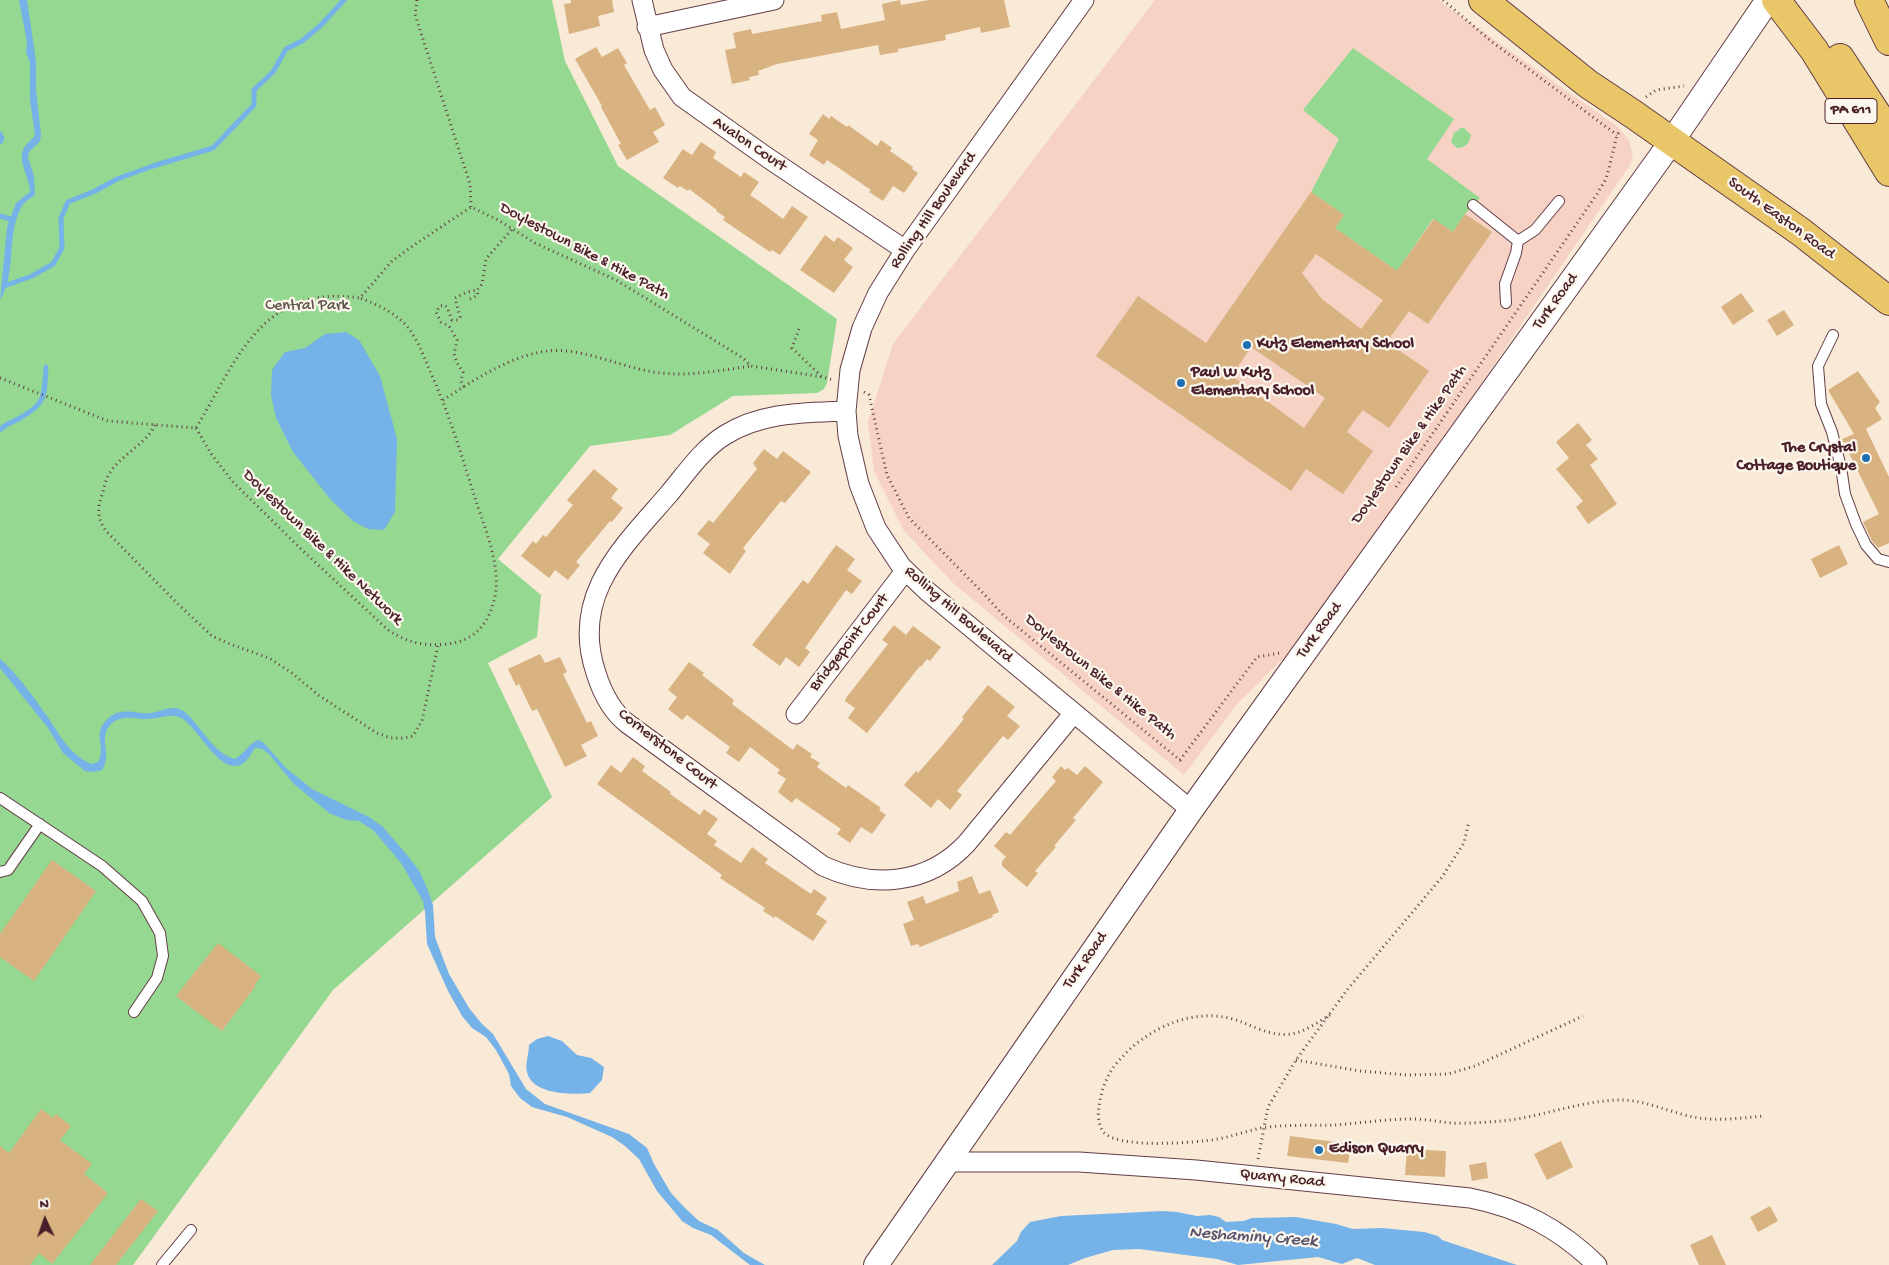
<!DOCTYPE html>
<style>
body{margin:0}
#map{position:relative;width:1889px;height:1265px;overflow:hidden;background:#f8ead7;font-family:"Gochi Hand",sans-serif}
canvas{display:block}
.north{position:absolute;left:20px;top:1195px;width:50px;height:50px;-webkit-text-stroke:4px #fbf7ec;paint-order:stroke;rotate:357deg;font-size:14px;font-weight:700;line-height:20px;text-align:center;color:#4a1f2b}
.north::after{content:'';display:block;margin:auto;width:18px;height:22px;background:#4a1f2b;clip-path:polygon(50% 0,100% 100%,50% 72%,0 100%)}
</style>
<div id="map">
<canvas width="1889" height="1265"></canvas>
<div class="north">N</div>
</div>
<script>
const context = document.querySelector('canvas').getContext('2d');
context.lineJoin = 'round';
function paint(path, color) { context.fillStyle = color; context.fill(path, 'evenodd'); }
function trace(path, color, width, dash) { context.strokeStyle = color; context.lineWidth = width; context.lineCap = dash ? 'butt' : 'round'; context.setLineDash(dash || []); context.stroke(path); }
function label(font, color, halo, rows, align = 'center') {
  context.font = font + ' "Gochi Hand",sans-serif'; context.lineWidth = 4.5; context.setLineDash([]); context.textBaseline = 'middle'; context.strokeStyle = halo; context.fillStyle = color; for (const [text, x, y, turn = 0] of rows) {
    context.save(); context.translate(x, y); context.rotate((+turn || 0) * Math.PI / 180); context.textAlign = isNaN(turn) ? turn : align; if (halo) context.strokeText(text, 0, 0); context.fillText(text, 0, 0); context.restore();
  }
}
paint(new Path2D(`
 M1155,0H1438L1618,127L1629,140L1633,156L1630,165L1322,617L1293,649L1238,703L1184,775L953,583L904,531L874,471L868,422L893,344Z`), '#f6d2c5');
paint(new Path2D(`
 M0,0H552L565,61L618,166L837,319L827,383L824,389L817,393L733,396L670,435L590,446L498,559L541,595L537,637L488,663L552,797L333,990L133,1265H0Z
 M1353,48L1454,119L1427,159L1480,198L1465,214L1453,232L1433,219L1397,271L1335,228L1344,215L1311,192L1339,139L1303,110Z
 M1461,128H1464L1471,135C1469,143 1466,148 1457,148L1451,142L1454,133Z`), '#95d891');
paint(new Path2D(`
 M19,0H27L36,61V91L41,134L40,141L29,152L28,158L34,176L35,195C30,199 23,202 21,208C6,236 17,273 0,300L7,227L16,203L30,192C30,178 17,161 24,148C27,143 32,140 35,135L30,100V63L26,52L27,42Z
 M346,332L359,340L380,376L397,439L395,512L384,530L368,529L353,521L331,500L293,452L276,418L271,395L272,370L285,352L305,348L325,334Z
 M0,659C16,672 35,699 47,716C60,735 69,754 91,764L98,762C106,749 94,735 104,723C115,709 127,711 142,713C155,715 164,707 176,708C195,711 208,752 235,759C245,754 248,743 259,740L264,743L286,768L312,789L369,817L383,827L408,856L420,872L429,893L433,905L435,937L449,974L469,1008L482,1024L493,1034L526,1089L545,1104L629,1134L647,1148L654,1164L671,1193L685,1208L699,1221L718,1230L744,1253L765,1265H750L711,1235L693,1228L682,1221L657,1191L639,1159L625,1146L612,1137L567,1117L532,1107L520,1098L511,1086L509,1074L496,1050L486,1037L472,1028L462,1016L448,991L427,944L425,912L423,901L401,863L373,830L359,821L346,820L329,813L294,784L269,754L262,749L255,748C251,754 246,763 240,765C218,774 196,723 179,717C168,713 156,720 144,719C133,718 121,715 111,724C97,738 113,752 102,770L93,772L85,771L63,753L48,728L0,668Z
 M548,1036L562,1041L577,1055L591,1058L604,1067L602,1080L590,1093C573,1095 532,1095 527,1072C525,1064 529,1053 529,1045L537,1039Z
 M1163,1211L1177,1212L1197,1216L1210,1215L1219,1217L1226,1222L1243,1221L1252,1218L1296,1217L1336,1224L1353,1229L1382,1228L1424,1232L1438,1236L1442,1240L1517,1265H1375L1357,1258L1342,1264L1318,1257L1238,1265L1217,1259L1139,1249L1113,1250L1085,1258L1068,1265H992L1017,1241L1021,1232L1030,1222L1061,1216Z`), '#75b2e7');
trace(new Path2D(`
 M0,134L2,138L0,142
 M0,216L13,220
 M4,286L32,276L53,264L62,248L61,218L68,202L95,191L117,179L153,166L213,148L254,105V90L273,72L286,49L302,41L320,26L344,0
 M0,430C5,424 13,422 20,418C47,403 44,395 46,367`), '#75b2e7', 5);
paint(new Path2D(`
 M571,0H612L614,12L598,16L600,26L569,34L564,4L571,3Z
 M900,0L901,5L929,0H1004L1010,27L981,33L980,27L945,35L946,40L898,49V52L880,55L878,45L777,64L758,71L759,75L749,77L750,80L732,84L725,50L736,48L733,33L751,29L752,34L822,21L821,15L837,12L841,29L885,20L882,4Z
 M596,47L602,57L618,48L627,63L624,65L650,110L655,107L665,125L653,132L659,142L627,160L618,145L621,144L601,107L602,106L575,59Z
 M823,114L829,119L831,116L847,127L848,125L877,146L881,140L892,148L890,151L913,167L912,169L918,173L904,193L893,186L883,201L869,192L871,190L827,160L824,165L809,155L818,140L809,134Z
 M701,142L716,152L713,158L741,177L744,172L759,182L750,195L759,201L783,219L792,206L808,217L780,255L772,250L770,252L723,220L725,217L716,211L717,210L689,189L688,191L680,186L678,188L663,178L683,149L692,155Z
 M1311,192L1344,215L1335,228L1397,271L1434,219L1453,232L1465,214L1492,232L1428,324L1409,311L1387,342L1429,371L1389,428L1363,410L1355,420L1347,432L1373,451L1343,494L1306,469L1291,491L1096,356L1138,296L1206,343ZM1316,254L1383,300L1361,329L1322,299L1302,273ZM1251,347L1325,398L1304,428L1232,376Z
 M825,235L834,242L838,237L853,248L844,260L853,267L834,293L800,270Z
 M1741,293L1754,311L1733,325L1721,307Z
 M1784,310L1794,325L1777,336L1767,320Z
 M1858,371L1880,402L1875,408L1882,419L1866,429L1889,477V543L1878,548L1872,541L1863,522L1879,514L1842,439L1854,434L1828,390Z
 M1578,423L1592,440L1586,445L1598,459L1590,465L1617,504L1588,524L1576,507L1583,501L1556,469L1569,458L1556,442Z
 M764,449L777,459L783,451L811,472L785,503L781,501L743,548L746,551L730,574L703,553L710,544L697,534L709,520L713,523L757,469L753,463Z
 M594,469L618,489L611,498L623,508L612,522L610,521L576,562L580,565L568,580L555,570L549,578L521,556L533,541L536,544L543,535L546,537L573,505L567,500Z
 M836,545L855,559L847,570L862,581L852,594L846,590L805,648L810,652L799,667L786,657L780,666L752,645L803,580L808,584Z
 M1839,545L1848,564L1820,578L1811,559Z
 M894,625L906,635L913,626L941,647L930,661L927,659L921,667L920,666L867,733L848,718L855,708L845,701L846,698L888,644L882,640Z
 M540,654L545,663L560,657L567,672L563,674L587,723L591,721L598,736L581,745L587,756L565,767L537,709L532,711L519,684L516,686L508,669Z
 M689,662L704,673L702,675L734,700L732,704L793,750L797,744L812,754L810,757L820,763L817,767L846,788L848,785L881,808L879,810L886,815L872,834L861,827L850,843L837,834L841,829L796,798L792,803L778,792L786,779L777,773L780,770L750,747L739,762L726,753L730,747L687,715L682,720L668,709L677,697L668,690Z
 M988,685L1015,707L1007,716L1020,726L1008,740L1003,736L957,791L962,795L950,810L938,799L931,808L904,785L916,771L918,773L941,747L964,719L962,717Z
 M633,757L645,766L642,771L671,792L670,794L700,815L704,809L718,819L707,834L717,841L714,845L741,863L752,847L768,859L765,863L811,894L814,889L827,898L816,914L827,921L813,941L775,916L774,918L763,911L765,908L720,878L722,875L597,784L611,765L621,773Z
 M1061,766L1065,770L1068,768L1077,775L1085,766L1103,782L1073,818L1076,820L1054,846L1056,847L1035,871L1038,873L1027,887L1002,866V861L1006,857L994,846L1006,832L1010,835L1056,781L1052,777Z
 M52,860L96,891L34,981L0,957V934Z
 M972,876L979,894L990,890L999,912L992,915L993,917L957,932L920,947L918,944L911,946L903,924L914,920L907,902L923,896L926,904L959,891L957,882Z
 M218,943L261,976L254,986L255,987L222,1031L176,996Z
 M41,1109L53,1118L56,1114L71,1126L60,1140L92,1164L84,1174L108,1193L52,1264L39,1253L30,1265H0V1146L9,1153Z
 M1290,1136L1351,1144L1348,1163L1287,1156Z
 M1561,1141L1573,1167L1547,1180L1534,1154Z
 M1407,1149L1446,1151L1445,1177L1405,1175Z
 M1486,1162L1488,1178L1472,1181L1469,1165Z
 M141,1199L158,1211L116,1265H90Z
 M1770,1206L1778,1221L1758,1232L1750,1217Z
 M1712,1235L1726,1265H1699L1690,1245Z`), '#d9b281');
const service = new Path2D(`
 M1473,205L1518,241L1516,253L1505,284L1506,303
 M1518,241L1535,230L1559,201
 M1833,335L1818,366L1821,404L1832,432L1841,467L1845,494L1856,524L1866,545L1878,559L1889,562
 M0,798L102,866L142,901L160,933L163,956L157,978L134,1012
 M0,872L8,870L40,824
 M162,1265L191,1230`);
const minor = new Path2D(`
 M642,0L654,50L663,70L682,97L768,158L905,250
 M1084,0L905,250L878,293L862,328L850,370L846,411L848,436L859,484L876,528L901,566L927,591L1191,810
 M647,27L774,0
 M846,411C803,413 762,412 725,435C702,449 685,475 668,495C622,548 570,596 596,673C602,692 612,712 628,724L823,866C873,889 928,885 967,843L1073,714
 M796,714L905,571
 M947,1162H1079L1196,1170L1470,1198C1521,1208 1560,1229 1597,1265`);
const tertiary = new Path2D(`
 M876,1265L1191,810L1672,141L1768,0`);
const primary = new Path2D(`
 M1483,0L1588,84L1633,114L1801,232L1889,301
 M1869,0L1889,41`);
const motorway = new Path2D(`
 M1776,0L1814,50L1889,172
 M1840,58L1889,133`);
trace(service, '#643d45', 12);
trace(minor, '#643d45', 21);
trace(tertiary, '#643d45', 26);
trace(primary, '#643d45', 30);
trace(motorway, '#643d45', 30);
trace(new Path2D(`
 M417,0L415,14L421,33L470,184L471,207
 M1443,0L1491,41L1617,135
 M1646,97L1656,90L1684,86
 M470,299L478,295L477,290L482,284L486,259L512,229
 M799,329L792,348L822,377
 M0,378L108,421L196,428C238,358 262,284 360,298L392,261L414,245L471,207L498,220L535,243L616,280L743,358L751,366L823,377L833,380
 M464,387L461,381L463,372L457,363L454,354L457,340L449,326L441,322L436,312L440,306L444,305L447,307L452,320H458L460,317L455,298L467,292L477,290
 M864,392L869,395L887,475L909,518L984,594L1004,616L1180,760L1257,657L1280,653
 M443,400C474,380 510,356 547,351C578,347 617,365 648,371C683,378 716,371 751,366
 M155,425C145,446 119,455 108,476C105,482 104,489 102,495C97,509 97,518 106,531L178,604L212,636L230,644L269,658L292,673L318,695L377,733L391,738H404L413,736L422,721L438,645
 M196,428L212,455L233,482L301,549L387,629C405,642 425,647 447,644C477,641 492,620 496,590C499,560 483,523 474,495C461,453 448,411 430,371C423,355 417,337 405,324C392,311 376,304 360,298
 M1396,487L1597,194L1606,179L1609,168L1617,135L1621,130
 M1330,1015C1318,1022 1305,1032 1291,1034C1273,1037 1255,1027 1239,1021C1201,1007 1159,1023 1130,1049C1123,1056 1116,1063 1111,1071C1102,1085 1090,1124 1107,1135C1126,1148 1194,1143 1218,1139C1233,1136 1247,1131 1261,1128C1285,1124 1311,1126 1335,1125C1361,1123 1387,1119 1413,1119C1427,1119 1439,1122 1452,1123C1468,1124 1486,1122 1502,1121C1542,1117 1581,1100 1623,1100C1649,1101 1673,1114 1699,1118C1719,1121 1742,1118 1763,1116
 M1296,1060L1360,1071L1407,1075L1448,1074L1475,1066L1583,1016
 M1258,1159L1268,1107L1296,1060L1347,990L1442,877L1464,843L1469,821`), '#643d45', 3, [1, 4]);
trace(service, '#fff', 10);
trace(minor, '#fff', 19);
trace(tertiary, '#fff', 24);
trace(primary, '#e9c769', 28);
trace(motorway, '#e9c769', 28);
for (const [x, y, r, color] of [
 [1247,345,5,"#1f6fb2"],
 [1181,383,5,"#1f6fb2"],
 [1866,458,5,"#1f6fb2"],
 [1319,1150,5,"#1f6fb2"]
]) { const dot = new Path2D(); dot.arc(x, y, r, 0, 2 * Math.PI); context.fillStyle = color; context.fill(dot); trace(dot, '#fbf7ec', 2); }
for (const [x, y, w] of [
 [1851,111,52]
]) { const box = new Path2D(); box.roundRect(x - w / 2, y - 12.5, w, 25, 4); context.fillStyle = '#fbf7ec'; context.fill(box); trace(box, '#4a1f2b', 1); }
label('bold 15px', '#4a1f2b', null, [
 ["PA 611",1851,111]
]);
label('16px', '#4a1f2b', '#fbf7ec', [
 ["Avalon Court",749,145,34],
 ["Rolling Hill Boulevard",934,211,-55],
 ["South Easton Road",1781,219,36],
 ["Doylestown Bike & Hike Path",584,252,28],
 ["Turk Road",1556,302,-54],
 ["Doylestown Bike & Hike Path",1410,445,-55],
 ["Doylestown Bike & Hike Network",322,548,44],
 ["Rolling Hill Boulevard",958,615,41],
 ["Turk Road",1320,631,-54],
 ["Bridgepoint Court",850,643,-52],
 ["Doylestown Bike & Hike Path",1100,678,39],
 ["Cornerstone Court",667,750,38],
 ["Turk Road",1086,961,-55],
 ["Quarry Road",1282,1179,6]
]);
label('16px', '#60564a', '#fbf7ec', [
 ["Central Park",307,307]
]);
label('bold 16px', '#4a1f2b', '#fbf7ec', [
 ["Kutz Elementary School",1257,345],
 ["Paul W Kutz",1191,374],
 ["Elementary School",1191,392],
 ["The Crystal",1856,449,"right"],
 ["Cottage Boutique",1856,467,"right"],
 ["Edison Quarry",1329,1150]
], 'left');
label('italic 18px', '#59526d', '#fbf7ec', [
 ["Neshaminy Creek",1253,1238,4]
]);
</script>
